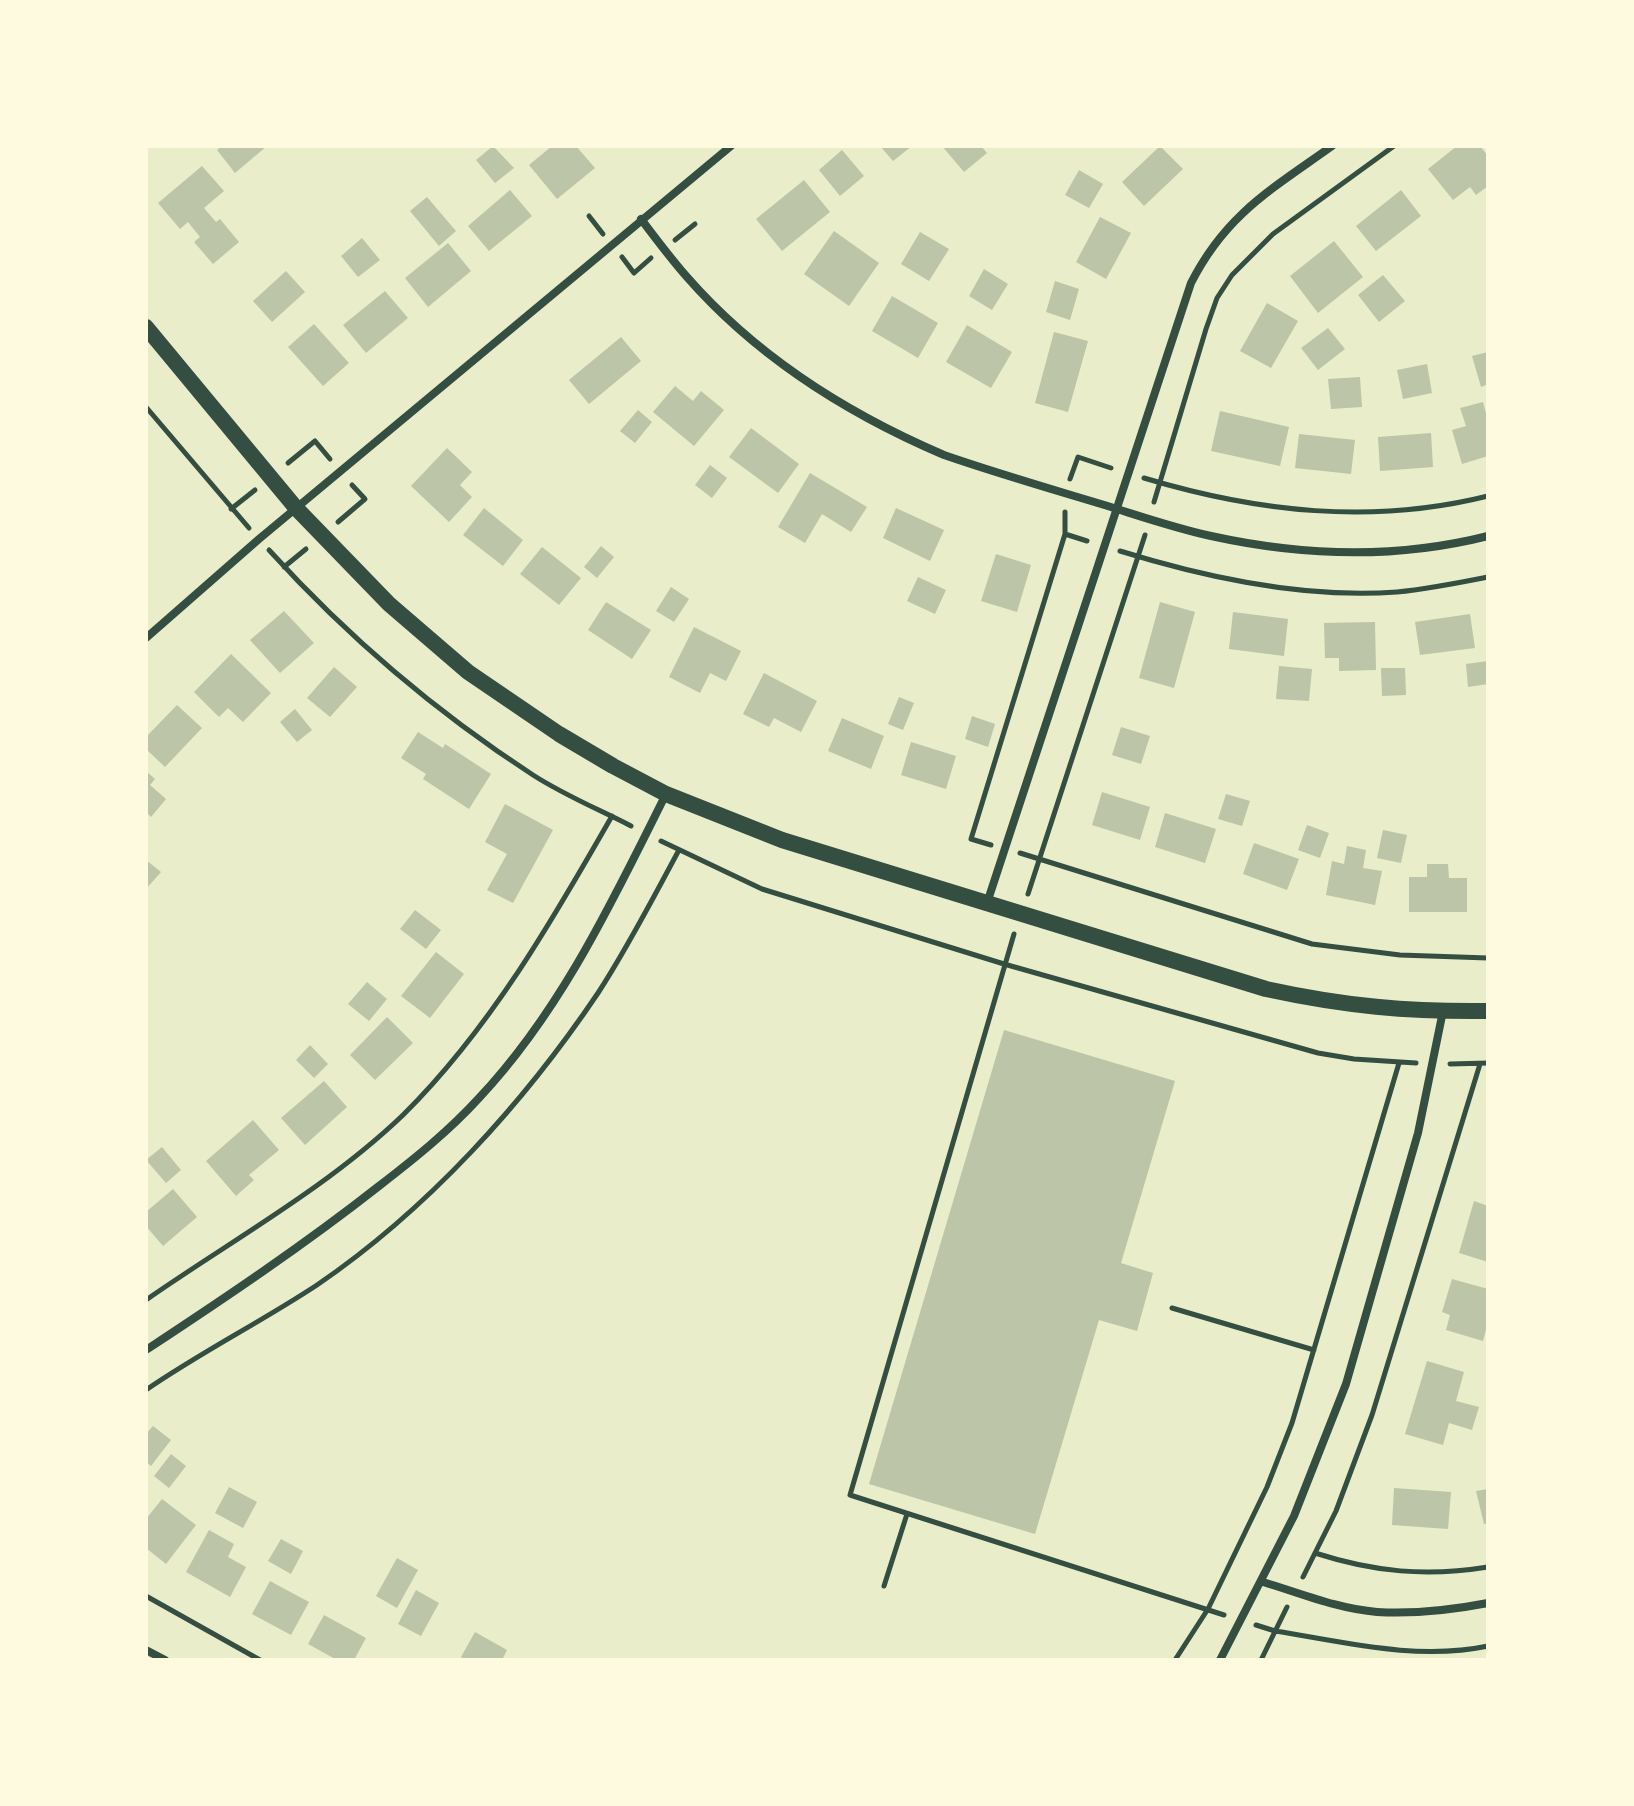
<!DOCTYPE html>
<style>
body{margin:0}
#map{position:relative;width:1634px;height:1806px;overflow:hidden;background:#e9edc9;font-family:Inter,sans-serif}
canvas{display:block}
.frame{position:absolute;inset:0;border:148px solid #fefae0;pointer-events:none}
</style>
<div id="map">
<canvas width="1634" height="1806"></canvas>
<div class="frame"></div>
</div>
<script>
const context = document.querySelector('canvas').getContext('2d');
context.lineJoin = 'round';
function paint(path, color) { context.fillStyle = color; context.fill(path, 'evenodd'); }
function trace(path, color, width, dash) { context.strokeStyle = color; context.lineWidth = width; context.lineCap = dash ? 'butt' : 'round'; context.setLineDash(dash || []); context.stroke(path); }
paint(new Path2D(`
 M222,146H267L235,173L217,150Z
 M493,146L514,168L495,183L476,160Z
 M552,146H576L595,168L557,199L529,165Z
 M880,146H912L893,161Z
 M942,146H981L987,153L964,172Z
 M1160,146L1183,169L1144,206L1122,182Z
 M1457,146H1480L1488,156V172L1486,174L1488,186L1476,195L1470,187L1453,200L1428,169Z
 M842,150L864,176L840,196L819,170Z
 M202,166L224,191L204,208L216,222L220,219L239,242L213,264L194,242L200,237L188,222L180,229L158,203Z
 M1079,170L1103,184L1089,208L1065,195Z
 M804,180L830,212L782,251L756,219Z
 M510,190L532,216L489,251L468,226Z
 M1401,190L1421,216L1376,251L1356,226Z
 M427,197L456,231L439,246L410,211Z
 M1100,217L1131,233L1106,279L1076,262Z
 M834,231L879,263L849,306L804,274Z
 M920,232L949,249L929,281L901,264Z
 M362,238L380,260L358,277L341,256Z
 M1334,241L1363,277L1318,313L1290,276Z
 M448,243L471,271L428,307L405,278Z
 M984,269L1008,284L992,310L969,296Z
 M286,271L305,292L272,322L253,301Z
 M1383,275L1405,301L1379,322L1358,295Z
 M1055,281L1079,289L1070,320L1046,312Z
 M385,291L408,318L366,353L343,325Z
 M892,296L938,323L918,358L872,331Z
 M1267,303L1298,321L1271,368L1240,351Z
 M314,324L349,363L323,386L288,347Z
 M967,325L1012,352L991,388L946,362Z
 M1328,328L1345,349L1318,370L1301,348Z
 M1054,332L1088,341L1068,412L1035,403Z
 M621,337L641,361L589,404L569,380Z
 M1488,352V384L1481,387L1472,356Z
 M1427,364L1432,393L1403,399L1397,370Z
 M1360,377L1362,407L1331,409L1328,379Z
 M675,386L693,401L701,391L724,410L694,446L653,412Z
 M1483,402L1488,421V456L1462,464L1452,430L1466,426L1460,408Z
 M638,410L652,422L635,443L620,431Z
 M1220,411L1289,427L1280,466L1211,451Z
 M751,428L799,464L778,493L729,457Z
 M1431,433L1433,467L1380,471L1378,437Z
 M1299,434L1355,440L1351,474L1295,468Z
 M447,448L472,472L460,485L472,497L449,522L411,486Z
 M710,465L727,478L712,498L695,485Z
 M810,473L867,507L851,532L822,514L805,543L778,527Z
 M484,508L523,540L503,566L463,535Z
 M896,508L944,530L930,561L883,538Z
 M601,546L614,557L597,578L584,567Z
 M542,547L581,578L559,605L520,574Z
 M996,554L1031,565L1017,612L981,601Z
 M918,577L946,590L935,614L907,601Z
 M671,587L689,599L674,622L656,611Z
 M606,602L651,630L632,659L588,630Z
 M1160,602L1195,612L1174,688L1139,678Z
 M284,611L314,643L280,673L250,640Z
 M1233,612L1288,619L1284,656L1229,649Z
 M1470,614L1475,648L1420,655L1415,622Z
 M1375,622L1376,670L1339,671V658H1325L1324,623Z
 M694,627L741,651L726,681L710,673L700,693L669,677Z
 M231,654L271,693L243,722L228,708L219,717L194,692Z
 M1488,661V684L1468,687L1466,664Z
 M1279,666L1312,669L1309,701L1276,699Z
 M334,667L357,687L330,717L307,698Z
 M1381,668H1405L1406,695L1382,696Z
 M764,673L817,701L801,732L774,718L769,727L743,714Z
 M899,697L914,703L903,730L888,724Z
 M177,705L202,728L165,767L146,749V737Z
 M295,709L312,730L297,742L280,722Z
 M972,716L995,724L988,747L965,739Z
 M842,718L884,736L871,769L828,751Z
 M1121,727L1150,736L1141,764L1112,755Z
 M418,732L443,748L445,744L491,774L469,809L423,779L426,774L401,758Z
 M911,742L956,756L946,789L901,775Z
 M146,771L155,779L150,785L166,799L151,817L146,812Z
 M1102,792L1150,807L1140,840L1092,825Z
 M1226,794L1250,801L1242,826L1218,819Z
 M505,804L553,830L513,903L487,890L507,854L485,842Z
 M1165,813L1216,829L1205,863L1155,847Z
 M1307,825L1329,833L1320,858L1298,850Z
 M1383,830L1407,835L1401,863L1377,858Z
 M1254,843L1299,859L1287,890L1243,874Z
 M1347,846L1366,850L1363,868L1382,871L1375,905L1326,895L1332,861L1344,864Z
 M146,860L161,872L146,889Z
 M1427,864H1448L1449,878H1467V912H1409V877H1427Z
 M415,910L441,930L426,949L400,929Z
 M436,952L464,974L430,1018L401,996Z
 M367,982L387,999L369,1021L348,1004Z
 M387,1017L413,1043L375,1080L350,1055Z
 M1004,1030L1175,1081L1121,1263L1153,1273L1137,1331L1099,1320L1035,1534L869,1484Z
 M310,1045L328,1064L314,1078L296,1060Z
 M324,1081L347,1107L305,1145L281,1118Z
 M253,1120L279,1150L249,1175L254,1180L236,1196L206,1161Z
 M162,1147L181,1170L166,1183L146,1160Z
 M173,1189L197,1217L163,1246L146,1226V1212Z
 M1474,1201L1488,1206V1262L1459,1253Z
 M1452,1279L1488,1289V1322L1483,1341L1446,1330L1450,1315L1442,1312Z
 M1427,1361L1464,1372L1456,1401L1479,1407L1472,1430L1449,1423L1443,1445L1405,1434Z
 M153,1426L171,1440L151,1466L146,1462V1434Z
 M171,1454L186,1466L169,1488L154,1476Z
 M229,1487L257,1502L243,1528L215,1513Z
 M1394,1488L1451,1492L1448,1529L1392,1525Z
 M1488,1489V1523L1484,1524L1476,1491Z
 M162,1499L196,1525L166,1564L146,1548V1519Z
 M209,1530L234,1544L228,1557L246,1567L230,1597L186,1572Z
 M281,1539L303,1551L291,1574L268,1561Z
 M397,1558L418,1570L397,1608L376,1596Z
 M270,1581L309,1602L291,1635L252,1614Z
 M416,1590L439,1603L421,1636L398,1624Z
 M324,1615L366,1638L354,1660H337L308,1644Z
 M475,1632L507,1650L502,1660H466L461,1657Z`), '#bcc5a7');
trace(new Path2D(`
 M589,216L603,234
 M675,240L695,224
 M622,257L634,273L651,258
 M146,407L249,528
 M288,463L315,441L330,459
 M1144,478C1257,512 1372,525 1488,496
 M1070,479L1078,457L1111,468
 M1154,502L1206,329L1217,298L1232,275L1273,234L1394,146
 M231,509L255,490
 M338,522L365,499L352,485
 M1065,534L1087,541
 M269,550C347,636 436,712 533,775C564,795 598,809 631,826
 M1120,551C1207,578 1305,599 1397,592C1428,589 1458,583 1488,577
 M284,567L306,549
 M661,841L762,889L1004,964L1318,1053L1354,1059L1416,1063
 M991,845L971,839L1065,534V512
 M1020,853L1312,944L1400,955L1488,958
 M1028,894L1145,535
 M1014,934L850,1495L1224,1615
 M1450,1064L1488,1063
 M146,1300C232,1240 327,1188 403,1115C490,1029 552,921 612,816
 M1172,1308L1314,1350
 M146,1390C201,1352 261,1322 317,1285C427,1210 524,1103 598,993C628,947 653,898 679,850
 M1315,1553C1374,1572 1426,1577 1488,1567
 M1303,1577L1336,1511L1372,1415L1480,1064
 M884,1586L907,1514
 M146,1596L260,1660
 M1256,1625L1275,1631C1344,1642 1418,1661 1488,1646
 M1175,1660L1208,1609L1267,1487L1292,1423L1399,1063
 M1261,1660L1287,1607`), '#344e41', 5);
trace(new Path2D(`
 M641,219C656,239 671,259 687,277C757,357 848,414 944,455C996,473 1048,488 1101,504C1137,515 1174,528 1211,536C1302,556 1397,559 1488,536
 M146,638L259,539L731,146
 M987,903L1191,283C1226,214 1272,189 1332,146
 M146,1350C225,1298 304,1245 379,1186C414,1159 449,1131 479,1098C561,1011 613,900 666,794
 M1263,1582C1300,1593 1338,1609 1377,1612C1413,1614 1452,1610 1488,1603
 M146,1650L165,1660
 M1220,1660L1294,1516L1346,1384L1418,1133L1443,1011`), '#344e41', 8);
trace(new Path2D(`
 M146,327L296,508L389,604L468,672L559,734L613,766L666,794L782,840L1266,989C1344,1006 1408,1012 1488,1011`), '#344e41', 16);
</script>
